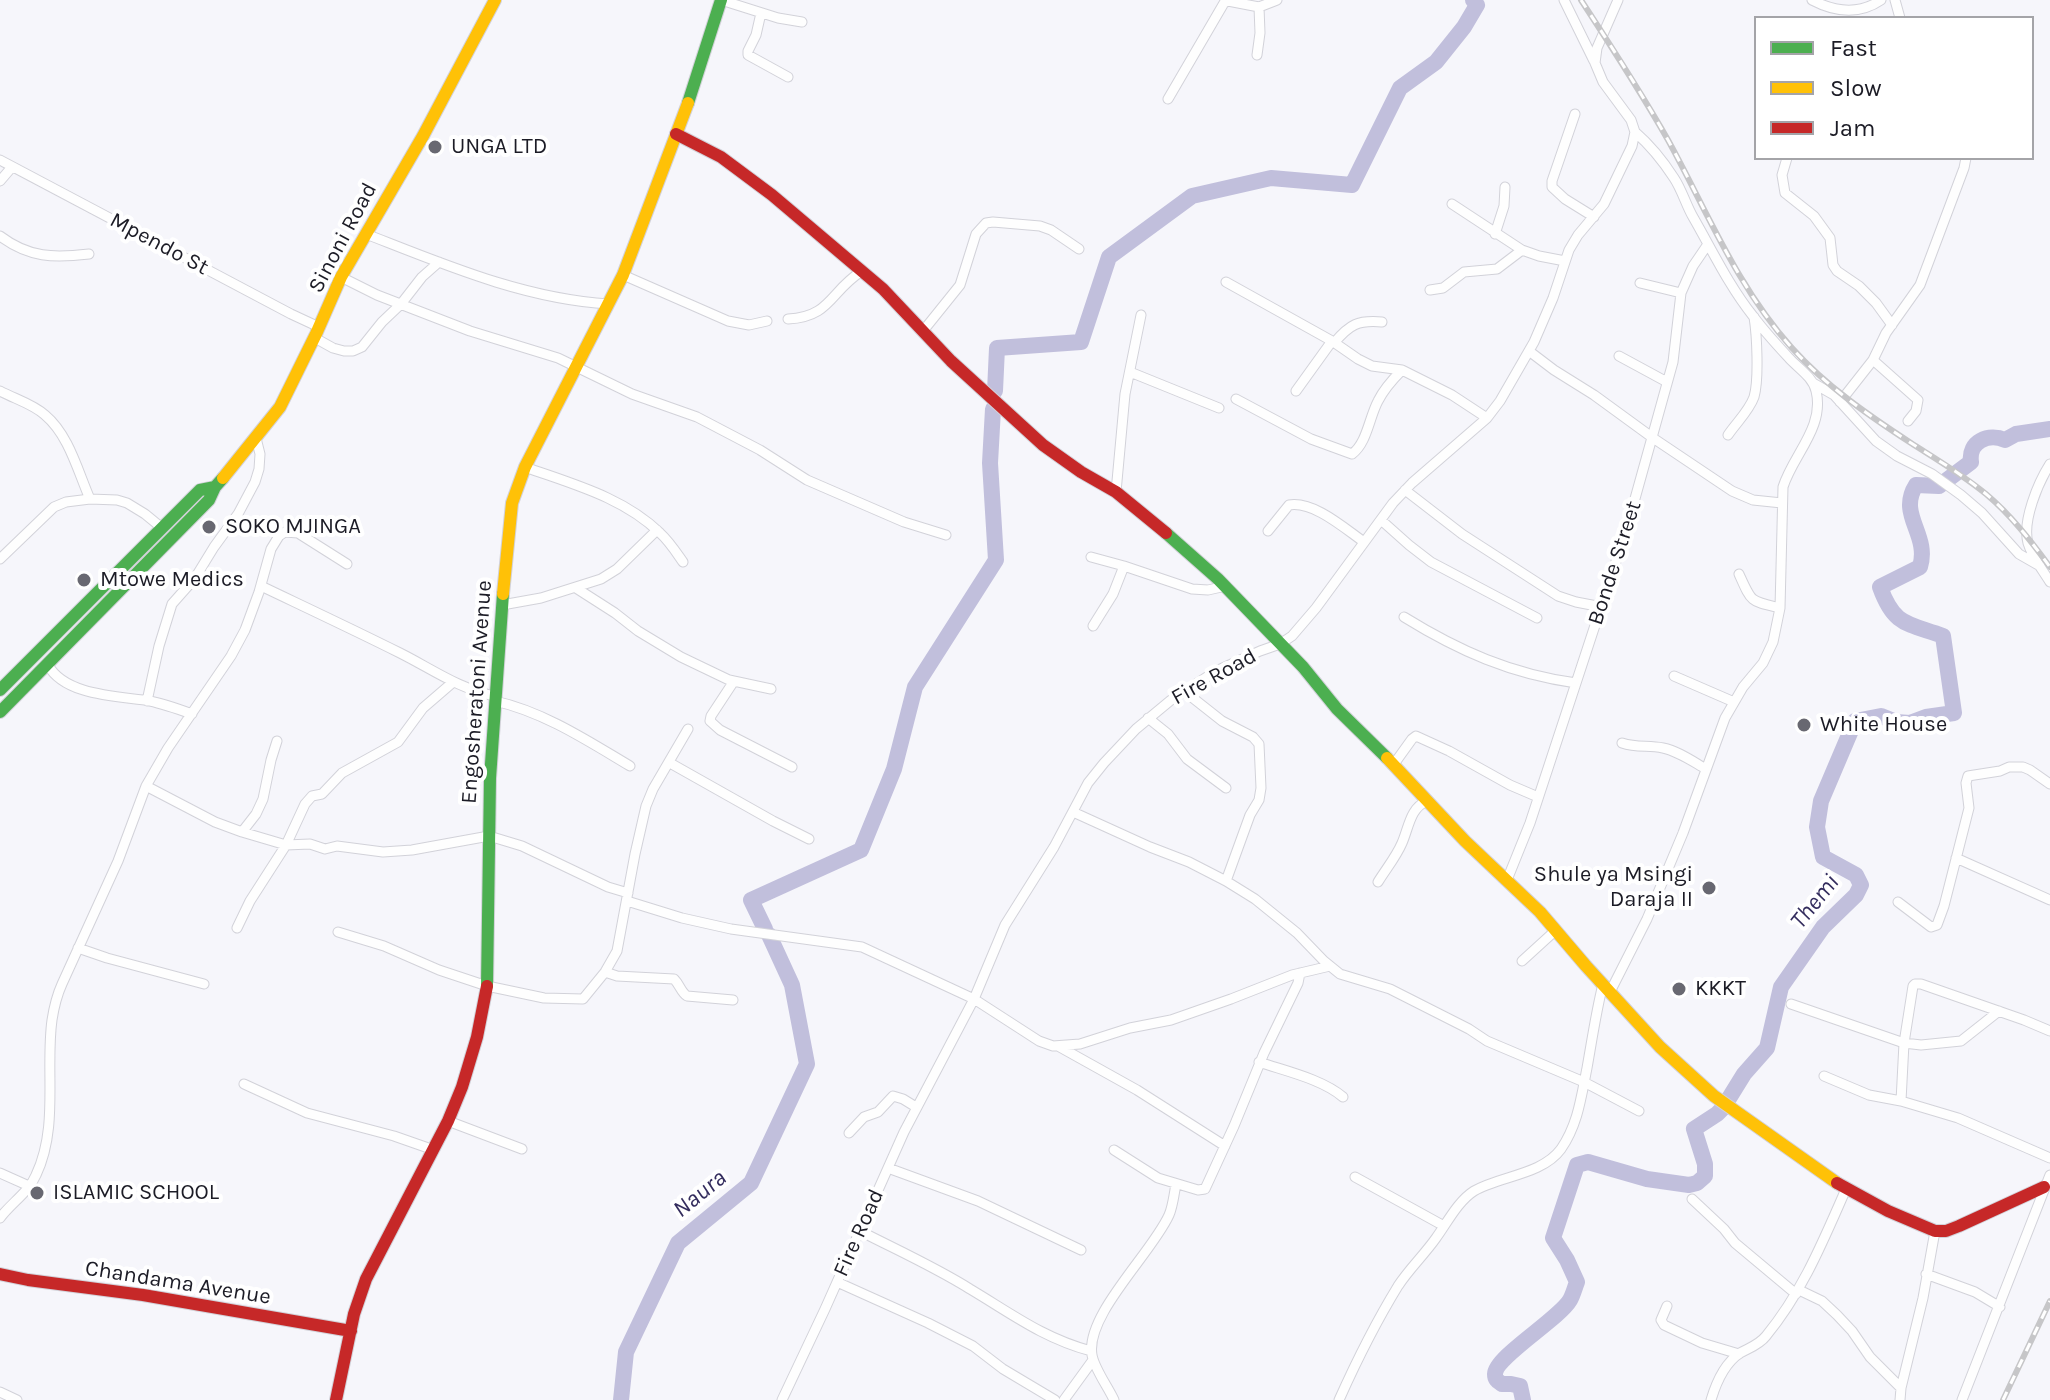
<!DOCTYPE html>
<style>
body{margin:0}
#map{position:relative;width:2050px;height:1400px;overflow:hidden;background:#f6f6fb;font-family:Karla,sans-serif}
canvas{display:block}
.legend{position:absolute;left:1754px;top:16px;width:280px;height:144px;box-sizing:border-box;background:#fff;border:2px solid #a4a4a8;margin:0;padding:10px 14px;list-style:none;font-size:24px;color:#1c1c26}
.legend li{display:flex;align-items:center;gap:16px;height:40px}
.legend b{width:40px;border:2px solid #a4a4a8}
</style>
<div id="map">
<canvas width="2050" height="1400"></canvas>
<ul class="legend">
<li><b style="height:10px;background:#4caf50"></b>Fast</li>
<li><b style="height:10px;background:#ffc107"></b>Slow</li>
<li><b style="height:10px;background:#c62828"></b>Jam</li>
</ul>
</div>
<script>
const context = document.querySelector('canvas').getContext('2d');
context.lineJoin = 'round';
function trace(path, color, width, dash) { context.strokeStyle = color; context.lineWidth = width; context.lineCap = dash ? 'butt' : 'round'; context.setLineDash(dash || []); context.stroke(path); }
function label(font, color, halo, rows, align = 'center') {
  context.font = font + ' Karla,sans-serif'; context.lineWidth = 8; context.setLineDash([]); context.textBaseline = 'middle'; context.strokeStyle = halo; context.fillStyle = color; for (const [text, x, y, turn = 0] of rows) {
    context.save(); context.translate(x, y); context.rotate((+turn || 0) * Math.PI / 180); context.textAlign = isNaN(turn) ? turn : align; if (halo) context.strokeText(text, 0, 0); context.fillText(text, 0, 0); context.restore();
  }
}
trace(new Path2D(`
 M995,391L997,348L1081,342L1109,257L1192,196L1271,178L1352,185L1400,88L1436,62L1464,27L1477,5L1473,0
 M765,929L751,900L861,850L894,769L915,687L996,560L990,463L993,409
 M621,1400L626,1352L678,1243L751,1183L807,1064L792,985L769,935
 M1523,1400L1520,1386L1511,1384H1502C1498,1381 1495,1380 1495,1374C1495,1357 1559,1319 1570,1300C1573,1295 1575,1287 1577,1282L1567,1260L1553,1238L1577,1165L1588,1162L1647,1179L1689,1185L1697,1183L1705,1176V1164L1694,1129L1717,1114L1723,1108L1744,1074L1767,1048L1781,987L1823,927L1856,895L1861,885L1856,875L1823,857L1817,827L1821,801L1855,721L1881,716L1896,722L1910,723L1926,717L1954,713L1943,636C1907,623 1894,626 1880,587L1920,567C1930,534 1897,515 1916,485L1939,486L1971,462C1968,441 1989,433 2005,440L2016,434L2050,429`), '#c1bfdc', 16);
const street = new Path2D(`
 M721,0L778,18L802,22
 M1564,0L1594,61
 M1812,0C1835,12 1859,15 1881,0
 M1895,0L1900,18
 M761,13L756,35L748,51V55L788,77
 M1257,55L1260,33L1259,7
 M1168,99L1224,3L1228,1L1259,7L1277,0
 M1575,114L1552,181V187L1565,199L1594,217
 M1787,158L1782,175L1785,193L1814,216L1830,238L1833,265L1837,271L1859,286L1876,303L1892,325
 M0,160L291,314L319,327
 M0,181L12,167
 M1452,204L1522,250L1539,256L1565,261
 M366,234C443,264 524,299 609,304
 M1495,234L1504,206L1505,187
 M0,236C29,258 54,258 89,254
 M623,275L728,321L749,325L767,321
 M341,277L377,295L470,331L558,358L632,394L697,417L760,450L807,480L904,522L946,535
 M1226,282L1332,341L1358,359L1372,366L1402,370L1452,395L1487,418
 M1640,283L1681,293
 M1430,290L1443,288L1464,272L1497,269L1522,250
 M788,319C831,317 830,291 862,271
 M923,331L960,285L976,234L986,223L993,222L1040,226L1051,230L1079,249
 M315,338L333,348L344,351H353L362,347L382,322L401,304L422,277L439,262
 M1334,343C1350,324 1358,320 1382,322
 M1529,351L1554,370L1594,395L1653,438L1732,491L1753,500L1782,503
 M1619,356L1667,382
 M1873,360L1918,400L1916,411L1908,421
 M1130,372L1219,408
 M1813,383L1834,395L1876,441L1897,456L1932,474L1961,495L1982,513L2019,554L2040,566
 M0,391C15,399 33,404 45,415C69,435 78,472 90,499
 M1296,391L1332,341
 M1236,399L1311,439L1352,454C1367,443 1369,418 1378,401C1384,389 1392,380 1402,370
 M1840,402L1873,360L1886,333L1920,285L1964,168L1966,158
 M1728,435C1736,423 1749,411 1754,397C1759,380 1757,336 1754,317
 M2050,464C2038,483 2022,521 2028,543C2032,557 2042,569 2050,582
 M525,467C572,484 623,497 660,533C669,541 676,552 683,562
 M1405,490L1462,534L1558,596L1576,602L1602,607
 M1116,492L1125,394L1141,315
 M1381,520L1409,545L1431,562L1537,618
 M1268,531L1289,505C1314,501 1344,528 1364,542
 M1091,557L1124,566L1192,589L1208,590L1226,586
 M0,559L54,507L66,502L90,499L117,500L127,503L145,514L162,528
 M1739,574C1752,603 1750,601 1780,608
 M261,586C307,608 354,630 400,653C432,669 459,689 495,696
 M576,588L615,613L638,631L681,657L729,680L771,689
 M502,605L541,598L601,579L617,569L657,530
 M1404,617C1459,651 1511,674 1576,683
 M1093,626L1113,594L1124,566
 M48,665C65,696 118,696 150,701C164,704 178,709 192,714
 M1674,676L1734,702
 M734,681L711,716L710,721L720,730L792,767
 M1184,691L1222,721L1253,737L1259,744L1261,788L1259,800L1250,815L1226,881
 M147,701L159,646L172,604L195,578L214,547L238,514L255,482L259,469L260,454L256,438
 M495,701C544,712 588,741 630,766
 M1148,718L1168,734L1187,759L1226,788
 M1622,743C1637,748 1648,745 1663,748C1678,751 1692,761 1706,769
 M670,763L773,821L809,839
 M1394,764L1412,739L1416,736L1449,751L1510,785L1538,797
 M146,786L215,822L242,832L286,845L310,844L325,849L337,846L383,852L412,850L489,836L522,846L608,887L628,893
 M1073,812L1150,847L1189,862L1226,881L1255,899L1297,933L1324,961L1340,974L1390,989L1469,1029L1487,1041L1584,1082L1639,1111
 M242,832L256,814L263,799L271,760L277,741
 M1956,858L2050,900
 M1507,880L1530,823L1626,531L1673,362L1681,293L1693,266L1708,244
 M1378,882C1386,869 1396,857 1402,843C1409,827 1410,808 1427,801
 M627,901L682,918L731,929L862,947L974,999L1039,1041L1053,1046L1080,1044L1130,1028L1171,1020L1231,999L1292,975L1330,966
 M1898,902L1931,927L1937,925L1944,906L1969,808L1966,783L1968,776L2000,771L2009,767H2023L2030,770L2050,784
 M237,928L250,901L286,845L305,804L312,796L322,794L342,773L398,742L423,708L452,683
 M338,932L384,946L439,970L487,986L544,998L583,999L605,972L617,951L635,854L646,806L653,789L688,729
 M78,948L107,958L204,984
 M1522,961L1556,930
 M605,972L617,976L674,979C680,985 681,992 687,996L733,1000
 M1610,992L1647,919L1683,833L1725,718L1743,687L1763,663L1773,642L1780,608L1783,487C1793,455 1825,427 1816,391C1813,377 1798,368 1789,358C1777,345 1764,331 1753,316C1729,286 1712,250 1693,217C1686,205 1682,190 1674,178C1663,161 1650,145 1635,132
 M1791,1004L1904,1043L1921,1045L1961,1041L1999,1011
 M1058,1046L1137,1090L1225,1146
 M1259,1062C1285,1071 1322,1079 1343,1097
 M1824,1076L1869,1095L1901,1101L1958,1118L2050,1158
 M244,1084L307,1113L394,1136L434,1150
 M1901,1101L1904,1043L1913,986L1915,984H1921L2024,1020L2050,1031
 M448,1121L522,1149
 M849,1133L864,1117L878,1112L893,1096L903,1099L916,1107
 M1114,1150L1158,1178L1198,1190L1205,1189L1234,1126L1264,1053L1298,983L1300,973
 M888,1168L978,1201L1081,1250
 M0,1173L29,1186
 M1355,1177L1444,1226
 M1692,1199L1724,1229L1735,1243L1796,1294
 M0,1218C11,1203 29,1192 36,1175C59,1127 45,1070 52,1020C54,1007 57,995 62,984L118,861L146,786L168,748L231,656L245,630L259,592L271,549L279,536L285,532L298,533L347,564
 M860,1231C897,1250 935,1267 970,1289C1012,1314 1043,1338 1091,1351
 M1926,1274L1975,1292L2000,1307
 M837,1282L928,1323L973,1346L1003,1369L1055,1400
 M1799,1290L1822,1301L1837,1315L1852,1331L1870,1357L1901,1388
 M1667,1306L1661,1320L1664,1325L1702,1343L1739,1354
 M0,1392L17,1400
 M782,1400L825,1309L904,1132L974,999L1005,925L1054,847L1088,783L1104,763L1136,729L1171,700L1216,671L1260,651L1280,644L1292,636L1316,608L1393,503L1412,483L1487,418L1500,401L1534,342L1553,298L1569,250L1578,235L1604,204L1632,146L1635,132L1631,120L1603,82L1595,63L1597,48L1618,0
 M1064,1400L1093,1360
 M1114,1400C1108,1387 1094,1368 1092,1355C1085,1315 1152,1253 1169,1215C1173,1206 1174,1194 1176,1184
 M1339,1400C1356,1362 1376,1322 1398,1286C1409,1269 1424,1255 1436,1238C1447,1223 1458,1201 1474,1191C1499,1176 1542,1175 1561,1149C1578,1124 1581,1098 1587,1068C1592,1040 1596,1012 1603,984
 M1711,1400C1716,1383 1725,1363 1740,1353C1749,1348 1759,1345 1766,1336C1803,1291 1823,1241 1846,1189
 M1900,1400L1901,1388L1923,1298L1935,1231
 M1962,1400L2050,1175`);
const fast = new Path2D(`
 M688,103L721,0
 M1166,533L1218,579L1303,667L1337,709L1387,758
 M0,690L200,490L215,487
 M0,712L209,500L215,487L223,478
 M487,986L490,778L503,594`);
const slow = new Path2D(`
 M223,478L280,407L316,334L341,277L423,136L495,0
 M503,594L512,503L525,467L623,275L688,103
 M1387,758L1465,841L1540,912L1586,966L1660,1047L1714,1096L1837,1183`);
const jam = new Path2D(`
 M676,134L721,157L772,195L883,289L951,361L1043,445L1081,472L1116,492L1166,533
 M1837,1183L1888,1211L1935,1231H1946L1959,1226L2044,1187
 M0,1274L28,1280L143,1295L351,1331
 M336,1400L354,1314L366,1279L448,1121L462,1087L477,1037L487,986`);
trace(street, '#d2d2d9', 11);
trace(fast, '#d2d2d9', 14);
trace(slow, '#d2d2d9', 14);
trace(jam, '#d2d2d9', 14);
trace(street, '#fefefe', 9);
trace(fast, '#4caf50', 12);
trace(slow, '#ffc107', 12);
trace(jam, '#c62828', 12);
const rail = new Path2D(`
 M1581,0C1611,46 1641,92 1668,140C1707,211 1737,287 1792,348C1826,386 1868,415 1911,443C1936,459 1963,475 1986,494C2011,515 2031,541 2050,567
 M2003,1400L2050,1301`);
trace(rail, '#c6c6c8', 6);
trace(rail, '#fff', 3, [9]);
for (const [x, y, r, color] of [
 [435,147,8,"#686871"],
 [209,527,8,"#686871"],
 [84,580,8,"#686871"],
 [1804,725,8,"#686871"],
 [1709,888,8,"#686871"],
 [1679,989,8,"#686871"],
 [37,1193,8,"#686871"]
]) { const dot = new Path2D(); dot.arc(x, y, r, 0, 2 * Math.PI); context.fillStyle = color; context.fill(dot); trace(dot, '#fff', 3); }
label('22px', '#1c1c26', '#fff', [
 ["UNGA LTD",451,147],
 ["SOKO MJINGA",225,527],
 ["Mtowe Medics",100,580],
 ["White House",1820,725],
 ["Shule ya Msingi",1693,875,"right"],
 ["Daraja II",1693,900,"right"],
 ["KKKT",1695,989],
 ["ISLAMIC SCHOOL",53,1193]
], 'left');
label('22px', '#1c1c26', '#fff', [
 ["Sinoni Road",343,238,-62],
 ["Mpendo St",159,244,28],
 ["Bonde Street",1615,563,-72],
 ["Fire Road",1214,677,-29],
 ["Engosheratoni Avenue",477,692,-86],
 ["Fire Road",859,1233,-66],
 ["Chandama Avenue",178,1283,9]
]);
label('italic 24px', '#342d5e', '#fff', [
 ["Themi",1815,902,-51],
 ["Naura",700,1194,-39]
]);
</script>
